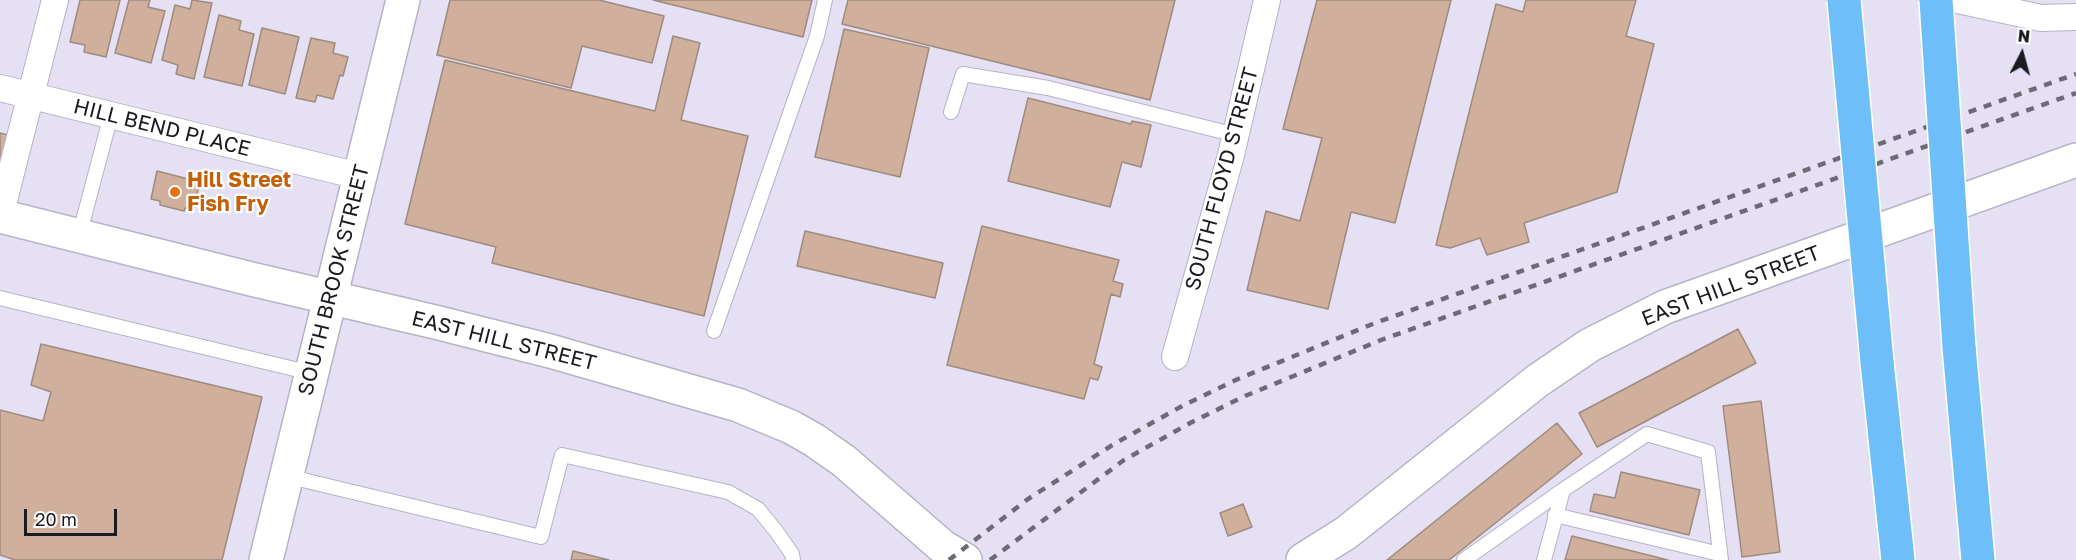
<!DOCTYPE html>
<style>
body{margin:0}
#map{position:relative;width:2076px;height:560px;overflow:hidden;background:#e6e0f4;font-family:"Golos Text",sans-serif}
canvas{display:block}
.north{position:absolute;left:1992px;top:24px;width:60px;height:60px;-webkit-text-stroke:4px #fff;paint-order:stroke;rotate:6deg;font-size:16px;font-weight:700;line-height:24px;text-align:center;color:#1c1a21}
.north::after{content:'';display:block;margin:auto;width:21px;height:27px;background:#1c1a21;clip-path:polygon(50% 0,100% 100%,50% 72%,0 100%)}
.scale{position:absolute;left:24px;top:509px;width:93px;height:27px;box-sizing:border-box;border:3px solid #1c1a21;border-top:0;padding-left:8px;font-size:18px;line-height:21px;white-space:nowrap;color:#1c1a21;-webkit-text-stroke:4px #fff;paint-order:stroke}
</style>
<div id="map">
<canvas width="2076" height="560"></canvas>
<div class="north">N</div>
<div class="scale">20 m</div>
</div>
<script>
const context = document.querySelector('canvas').getContext('2d');
context.lineJoin = 'round';
function paint(path, color) { context.fillStyle = color; context.fill(path, 'evenodd'); }
function trace(path, color, width, dash) { context.strokeStyle = color; context.lineWidth = width; context.lineCap = dash ? 'butt' : 'round'; context.setLineDash(dash || []); context.stroke(path); }
function label(font, color, halo, rows, align = 'center') {
  context.font = font + ' "Golos Text",sans-serif'; context.lineWidth = 4.5; context.setLineDash([]); context.textBaseline = 'middle'; context.strokeStyle = halo; context.fillStyle = color; for (const [text, x, y, turn = 0] of rows) {
    context.save(); context.translate(x, y); context.rotate((+turn || 0) * Math.PI / 180); context.textAlign = isNaN(turn) ? turn : align; if (halo) context.strokeText(text, 0, 0); context.fillText(text, 0, 0); context.restore();
  }
}
const building = new Path2D(`
 M80,0H120L106,57L84,52L85,45L70,42Z
 M129,0H150L148,7L165,11L151,63L115,53Z
 M192,0L212,3L194,79L176,74L178,65L162,60L175,5L190,9Z
 M450,0H599L664,16L652,63L582,46L571,88L437,55Z
 M653,0H812L803,37Z
 M848,0H1175L1150,100L842,24Z
 M1317,0H1451L1395,223L1351,212L1328,309L1247,290L1266,211L1300,221L1322,138L1283,129Z
 M1526,0H1636L1626,36L1654,44L1617,192L1524,223L1529,242L1487,255L1480,238L1450,248L1436,245L1496,4L1523,12Z
 M219,15L241,21L239,30L254,34L242,86L204,77Z
 M262,28L299,37L285,94L249,85Z
 M844,29L929,48L900,177L815,157Z
 M673,36L700,43L681,120L748,136L704,316L492,263L496,247L405,224L445,60L655,111Z
 M311,38L335,43L333,53L348,57L343,76L340,75L333,99L317,95L315,102L296,98Z
 M1028,98L1131,124L1132,121L1151,125L1141,167L1122,162L1110,207L1008,181Z
 M0,133L12,136L0,178Z
 M157,171L200,182L193,210L185,208L184,211L160,205V201L151,199Z
 M982,226L1119,260L1113,281L1123,284L1120,297L1111,294L1094,364L1102,367L1098,380L1090,378L1084,399L947,365Z
 M805,231L943,263L935,298L797,266Z
 M1738,329L1756,363L1597,447L1579,413Z
 M41,344L262,397L222,560H15L0,555V410L43,421L51,392L31,385Z
 M1761,401L1780,552L1742,557L1723,406Z
 M1557,423L1582,454L1449,560H1387Z
 M1621,472L1700,490L1689,535L1590,511L1594,494L1615,498Z
 M1243,504L1252,527L1228,536L1220,513Z
 M1572,536L1668,560H1565Z
 M573,551L609,560H571Z`);
paint(building, '#d0b09c');
trace(building, '#9e8b80', 1.5);
const service = new Path2D(`
 M951,112L963,74L1048,88L1236,135
 M79,236L111,115
 M0,298L311,373
 M714,331L817,36L825,0
 M286,476L541,537L562,455L728,492L758,509L776,531L792,554L793,560
 M1563,490L1647,434L1708,452L1721,560
 M1555,515L1720,554
 M1464,560L1563,490L1544,560`);
const minor = new Path2D(`
 M1958,0L2041,18L2076,17
 M0,88L359,176
 M0,216L55,0
 M1175,357L1231,155L1267,0`);
const tertiary = new Path2D(`
 M0,216L251,279L435,322L550,351L738,405L791,427L814,440L844,461L943,547L965,560
 M266,560L403,0
 M1303,560L1346,533L1537,381L1590,345L1665,307L2076,160`);
const motorway = new Path2D(`
 M1959,347L1978,560
 M1877,362L1898,560`);
trace(service, '#b8b2c5', 16);
trace(minor, '#b8b2c5', 28);
trace(tertiary, '#b8b2c5', 36);
trace(motorway, '#fff', 36);
trace(service, '#fff', 14);
trace(minor, '#fff', 26);
trace(tertiary, '#fff', 33);
trace(motorway, '#6ebefa', 33);
trace(new Path2D(`
 M949,560L1028,499L1114,444L1184,405L1238,379L1375,323L2076,74
 M990,560L1124,460L1192,422L1245,396L1381,340L2076,93`), '#6d6a76', 4.5, [8, 8]);
const motorwayBridge = new Path2D(`
 M1844,0L1877,362
 M1936,0L1959,347`);
trace(motorwayBridge, '#fff', 36, []);
trace(motorwayBridge, '#6ebefa', 33);
for (const [x, y, r, color] of [
 [175,192,6,"#e8710a"]
]) { const dot = new Path2D(); dot.arc(x, y, r, 0, 2 * Math.PI); context.fillStyle = color; context.fill(dot); trace(dot, '#fff', 2); }
label('21px', '#1c1a21', '#fff', [
 ["HILL BEND PLACE",162,128,14],
 ["SOUTH FLOYD STREET",1222,179,-75],
 ["SOUTH BROOK STREET",334,280,-76],
 ["EAST HILL STREET",1731,286,-21],
 ["EAST HILL STREET",504,341,14]
]);
label('bold 21px', '#c56008', '#fff', [
 ["Hill Street",187,180],
 ["Fish Fry",187,204]
], 'left');
</script>
